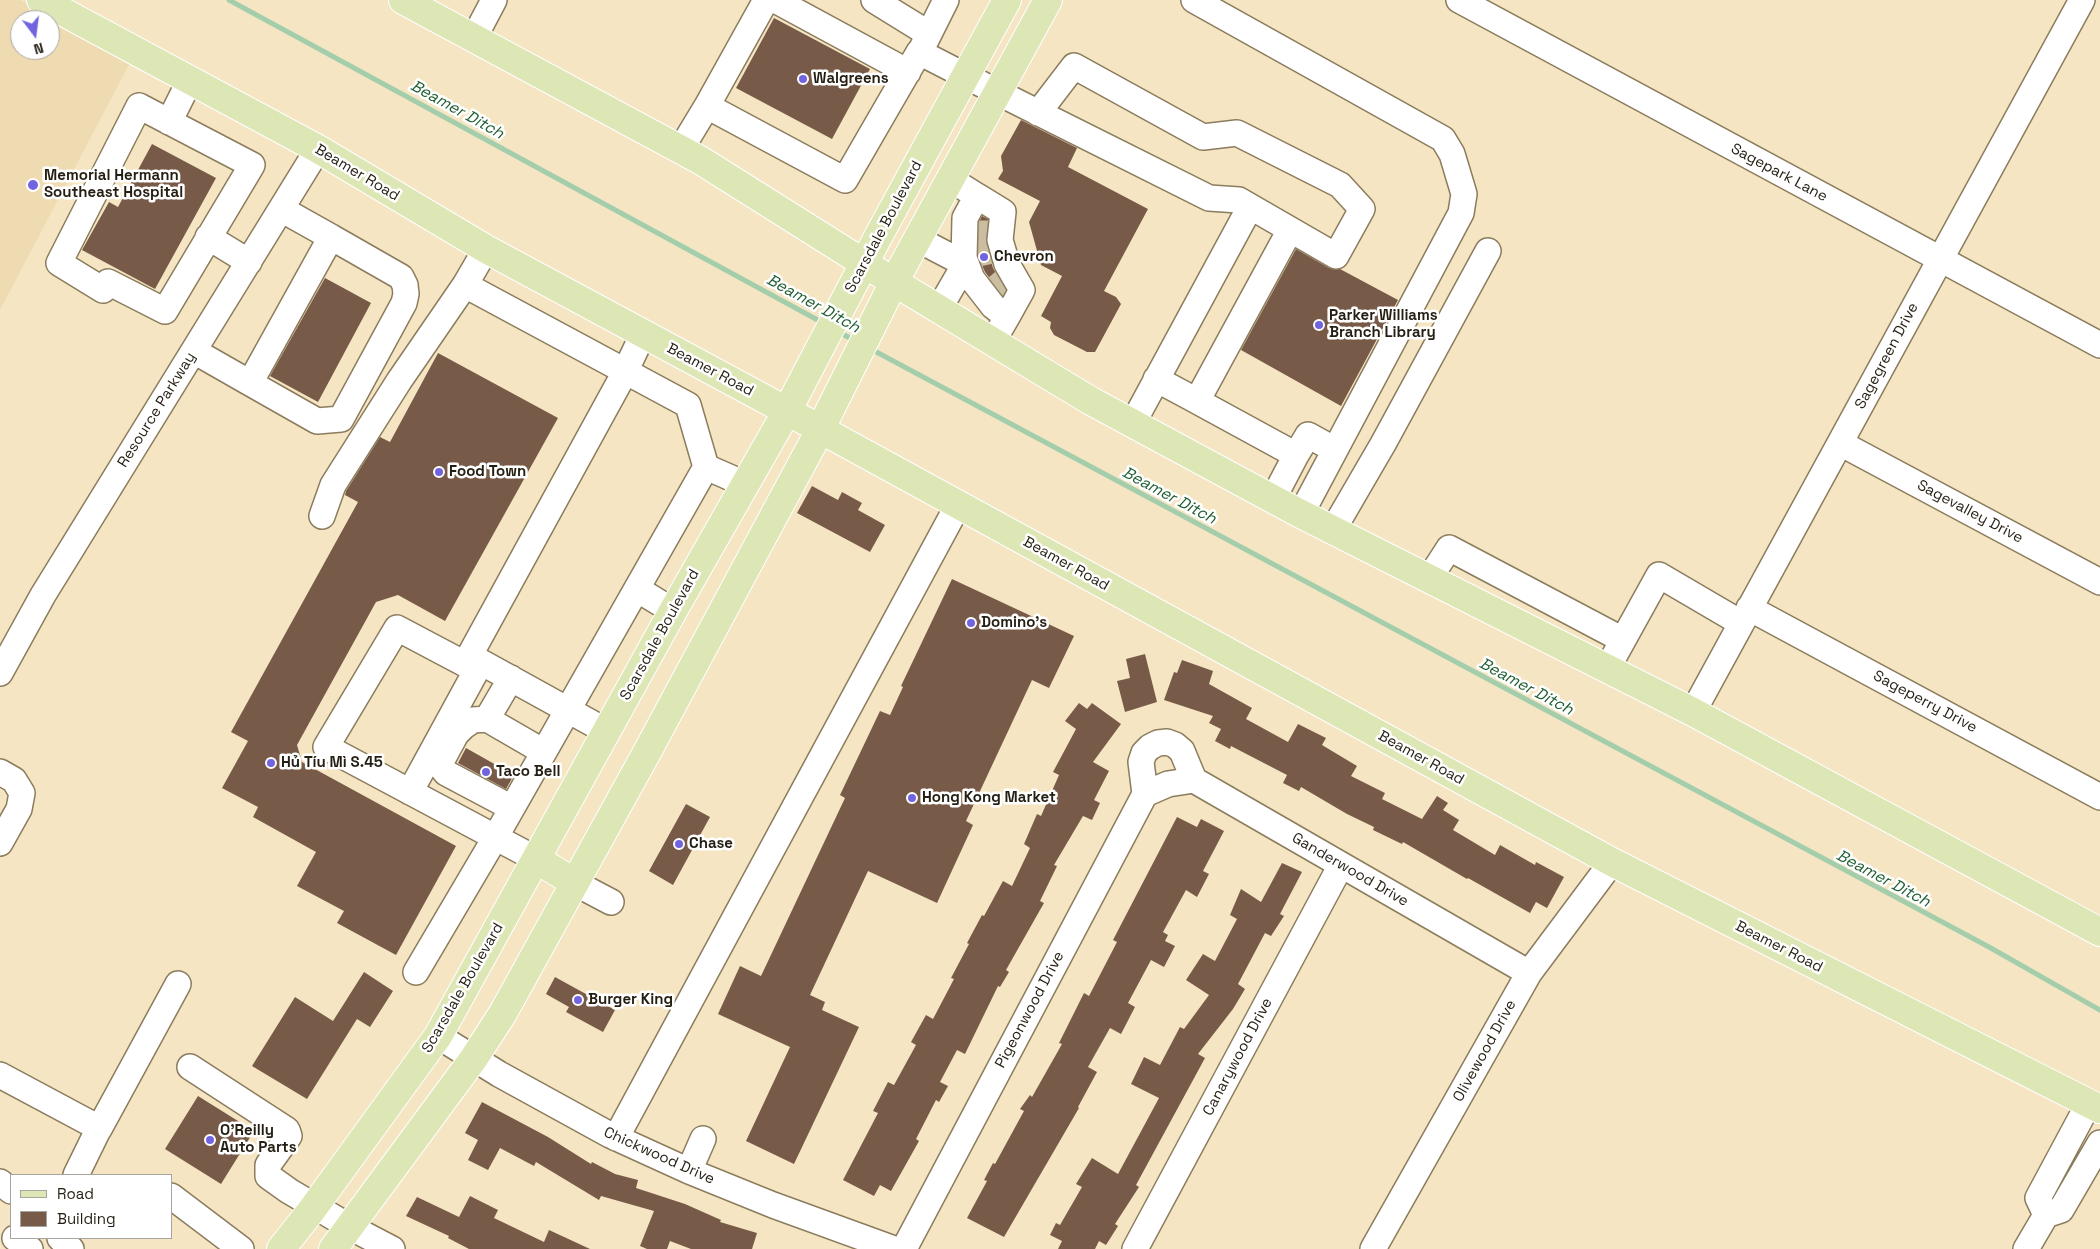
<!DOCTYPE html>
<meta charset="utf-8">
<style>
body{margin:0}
#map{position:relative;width:2100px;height:1249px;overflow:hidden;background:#f5e5c3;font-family:"Space Grotesk",sans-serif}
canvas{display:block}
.legend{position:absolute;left:10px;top:1174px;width:162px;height:65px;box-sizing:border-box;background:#fff;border:1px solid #a8a5a1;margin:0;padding:6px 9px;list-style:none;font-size:15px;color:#251f13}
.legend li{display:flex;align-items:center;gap:10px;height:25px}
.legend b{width:25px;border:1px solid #a8a5a1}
.north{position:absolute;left:10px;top:10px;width:50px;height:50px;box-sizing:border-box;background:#fff;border:1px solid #a8a5a1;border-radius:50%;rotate:165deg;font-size:14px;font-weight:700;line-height:20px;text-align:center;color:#251f13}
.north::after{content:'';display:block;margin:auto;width:18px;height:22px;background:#7264de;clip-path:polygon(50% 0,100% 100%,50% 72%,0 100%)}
</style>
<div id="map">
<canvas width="2100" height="1249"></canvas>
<ul class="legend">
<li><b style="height:6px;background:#dde6b5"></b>Road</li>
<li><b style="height:14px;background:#785a48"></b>Building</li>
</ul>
<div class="north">N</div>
</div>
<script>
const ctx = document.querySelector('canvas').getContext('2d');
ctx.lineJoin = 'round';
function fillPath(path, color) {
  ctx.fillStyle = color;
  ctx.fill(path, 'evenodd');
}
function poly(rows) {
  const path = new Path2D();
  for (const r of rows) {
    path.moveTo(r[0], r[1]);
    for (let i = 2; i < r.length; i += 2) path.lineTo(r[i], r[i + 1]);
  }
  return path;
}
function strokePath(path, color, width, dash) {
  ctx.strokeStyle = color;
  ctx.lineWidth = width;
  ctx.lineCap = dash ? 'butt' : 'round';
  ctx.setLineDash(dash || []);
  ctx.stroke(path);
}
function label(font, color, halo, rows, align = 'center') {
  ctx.font = font + ' "Space Grotesk",sans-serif';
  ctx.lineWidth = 5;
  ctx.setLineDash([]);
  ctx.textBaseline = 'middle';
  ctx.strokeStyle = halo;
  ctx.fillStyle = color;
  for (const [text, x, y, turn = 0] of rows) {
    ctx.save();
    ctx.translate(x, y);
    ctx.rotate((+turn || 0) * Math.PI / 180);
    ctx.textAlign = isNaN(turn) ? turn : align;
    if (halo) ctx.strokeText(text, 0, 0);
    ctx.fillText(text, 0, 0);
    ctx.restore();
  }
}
fillPath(poly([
 [0,0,20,0,132,59,0,310],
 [20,20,50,20,50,50,20,50]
]), '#efdbb2');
strokePath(poly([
 [229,0,825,324],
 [839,332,855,341],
 [869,348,1989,947,2100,1010]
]), '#a4ceab', 5);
fillPath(poly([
 [774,18,870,69,832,139,736,88],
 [1021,120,1077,148,1068,167,1148,209,1104,291,1116,297,1121,304,1095,352,1087,352,1054,335,1050,328,1051,322,1041,316,1062,276,1041,265,1029,222,1040,201,998,179,1003,171,1001,156],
 [152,144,216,178,155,289,82,250,109,202,118,207],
 [982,216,988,219,986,244,993,268,1005,290,1003,295,985,272,978,256,979,222],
 [1296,249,1329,268,1340,269,1398,300,1341,406,1241,350],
 [325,278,371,303,318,402,270,376],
 [438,353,558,418,445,621,398,595,376,602,297,745,302,762,456,846,396,955,337,923,344,911,297,886,316,852,253,817,258,807,222,788,248,741,231,732,358,502,345,495,346,491,380,437,390,442],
 [812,486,838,500,842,492,862,503,858,510,885,525,870,552,797,513],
 [952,579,1074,636,1049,688,1032,680,966,821,973,825,937,903,868,871,810,995,825,1002,822,1010,859,1027,794,1164,746,1141,790,1047,718,1014,740,966,761,976,845,798,840,795,880,711,890,715,903,687,901,686],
 [1145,654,1157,702,1125,712,1117,681,1130,678,1126,659],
 [1182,660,1213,671,1209,684,1252,708,1246,719,1288,742,1298,724,1326,738,1322,745,1357,766,1351,776,1385,793,1382,799,1422,819,1437,796,1448,803,1443,810,1459,820,1453,830,1495,855,1500,845,1535,865,1536,862,1564,877,1547,908,1536,902,1530,913,1468,878,1467,879,1403,842,1402,844,1373,830,1374,827,1347,814,1301,787,1299,791,1283,783,1287,775,1231,746,1230,749,1215,741,1221,729,1209,723,1213,716,1164,700,1174,672,1177,673],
 [1079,703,1087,709,1092,703,1121,724,1093,762,1109,771,1094,800,1100,803,1092,820,1083,816,1054,865,1057,866,1040,901,1044,903,1006,970,1009,972,1000,987,998,986,965,1054,957,1050,940,1082,948,1086,939,1102,936,1100,916,1139,919,1141,891,1191,880,1185,874,1196,843,1180,878,1113,873,1111,888,1082,894,1085,916,1045,911,1042,926,1015,933,1019,954,979,951,978,969,944,967,943,982,915,984,916,1003,881,1012,886,1030,848,1024,844,1037,814,1041,816,1059,775,1053,772,1076,729,1065,721],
 [466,748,514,775,506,789,458,763],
 [686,804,710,817,673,885,649,871],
 [1177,817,1197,827,1201,819,1224,831,1203,871,1209,874,1197,897,1186,890,1163,932,1168,935,1165,941,1175,946,1164,967,1151,960,1128,1003,1135,1007,1121,1034,1110,1028,1088,1067,1097,1072,1078,1107,1079,1108,1004,1237,967,1218,987,1181,984,1180,993,1163,995,1164,1024,1111,1020,1109,1030,1095,1032,1097,1062,1044,1059,1043,1084,993,1089,996,1117,942,1113,940],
 [1282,863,1302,872,1280,914,1284,916,1271,936,1265,933,1238,984,1245,989,1233,1009,1198,1054,1205,1058,1136,1185,1139,1187,1115,1224,1118,1226,1106,1245,1099,1241,1095,1249,1058,1249,1062,1241,1050,1235,1056,1223,1060,1225,1082,1187,1076,1184,1092,1158,1118,1174,1159,1098,1131,1084,1144,1057,1160,1065,1180,1027,1184,1029,1209,995,1186,980,1203,954,1215,961,1237,919,1230,915,1241,889,1261,902],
 [364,972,393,991,370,1027,357,1019,307,1099,252,1066,295,997,333,1021],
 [555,977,615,1010,603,1032,566,1012,569,1007,546,994],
 [198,1096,254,1131,221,1184,165,1149],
 [482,1102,548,1137,591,1164,592,1162,615,1174,638,1180,636,1188,685,1204,721,1220,720,1222,757,1233,752,1249,691,1249,670,1241,667,1249,647,1249,640,1246,654,1211,601,1196,599,1200,536,1162,534,1166,500,1148,488,1170,468,1160,478,1140,465,1133],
 [470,1196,498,1210,494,1218,544,1242,549,1230,590,1249,469,1249,448,1238,449,1236,406,1216,417,1197,459,1217]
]), '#785a48');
strokePath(poly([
 [971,233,990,233],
 [974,255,992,251],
 [991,292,1005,280]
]), '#cbbda0', 25, [25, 12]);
const minor = poly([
 [775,0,908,72],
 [874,0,929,34],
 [1194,0,1443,139,1452,154,1464,194,1461,213,1301,514],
 [1459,0,2100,345],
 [474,38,494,0],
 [922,48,946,0],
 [139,106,252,165,165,311,108,282,103,290,59,263,139,106],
 [707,106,766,0],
 [169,122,190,80],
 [681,149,707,106,845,180,919,52,997,92,1209,198,1239,200,1336,256,1362,209,1340,185,1237,133,1203,137,1074,66,1038,113],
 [950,179,977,196,965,218,964,258,972,279,993,306,1007,317,993,341],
 [977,196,1003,212,1000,240,1007,264,1022,290,1007,317],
 [208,237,249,262],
 [917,239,965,264,939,309],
 [465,285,688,405,706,467],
 [194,351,250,383,331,237,281,209],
 [1156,379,1197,401],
 [250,383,317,421,341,419,404,303,406,294,405,285,401,277,331,237],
 [1133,423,1250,207],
 [1840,443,2100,582],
 [1296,455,1308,435,1335,450],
 [1273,499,1296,455,1197,401,1290,230],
 [322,516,333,485,399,381,465,285,486,249],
 [1333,530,1383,444,1488,251],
 [1429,579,1449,548,1623,640],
 [637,589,673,611],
 [1749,608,2100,797],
 [470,656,606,731],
 [1607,669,1659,575,1741,623],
 [0,673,43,595,318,149],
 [511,678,487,719,544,752],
 [1693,712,2082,0],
 [487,719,473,720,464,726,456,734,442,760,442,768,446,773,512,808],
 [0,772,14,780,22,793,19,809,0,843],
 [410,792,481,662],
 [1145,794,1141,762,1144,753,1150,747,1158,743,1167,742,1175,745,1182,751,1194,780],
 [536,859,326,747,397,628,465,664,625,372,643,334],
 [575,883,611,902],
 [416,972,495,838,706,467,745,484],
 [438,1036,499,1074,610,1135,689,1171,773,1205,894,1249],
 [190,1067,287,1130,289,1136,268,1165,268,1176,289,1191,350,1227,392,1249],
 [0,1075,99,1128,76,1175],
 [99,1129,178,984],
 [616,1138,958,505],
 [689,1171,703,1139],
 [0,1182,11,1191],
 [171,1196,241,1249],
 [2046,1215,2038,1198,2089,1103],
 [15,1238,30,1249],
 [60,1238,71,1249],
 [904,1249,1145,794,1168,784,1194,780,1529,973],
 [1135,1249,1341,865],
 [1373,1249,1529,973,1612,862],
 [2026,1249,2046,1215,2061,1210,2100,1143]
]);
const major = poly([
 [41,0,318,149,486,249,787,411,1612,862,2100,1109],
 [403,0,700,160,894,282,1091,401,1297,512,1693,712,2100,932],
 [536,859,575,883],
 [281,1249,311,1211,438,1036,673,611,787,411,879,235,1007,0],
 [333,1249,474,1058,503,1013,646,754,820,430,894,282,1048,0]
]);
strokePath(minor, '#8b7c5d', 28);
strokePath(major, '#fff', 30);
strokePath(minor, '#fff', 25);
strokePath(major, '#dde6b5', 28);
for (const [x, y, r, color] of [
 [803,79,5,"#7264de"],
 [33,185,6,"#7264de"],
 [984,257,5,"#7264de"],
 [1319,325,5,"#7264de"],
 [439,472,5,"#7264de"],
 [971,623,5,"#7264de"],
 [271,763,5,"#7264de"],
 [486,772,5,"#7264de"],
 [912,798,5,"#7264de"],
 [679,844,5,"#7264de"],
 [578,1000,5,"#7264de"],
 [210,1140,5,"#7264de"]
]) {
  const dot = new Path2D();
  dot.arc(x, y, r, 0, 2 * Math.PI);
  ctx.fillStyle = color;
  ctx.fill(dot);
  strokePath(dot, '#fff', 2);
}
label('bold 15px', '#251f13', '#fff', [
 ["Walgreens",813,79],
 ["Memorial Hermann",44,176],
 ["Southeast Hospital",44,193],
 ["Chevron",994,257],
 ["Parker Williams",1329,316],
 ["Branch Library",1329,333],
 ["Food Town",449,472],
 ["Domino's",981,623],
 ["Hủ Tíu Mì S.45",281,763],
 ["Taco Bell",496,772],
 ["Hong Kong Market",922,798],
 ["Chase",689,844],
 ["Burger King",588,1000],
 ["O'Reilly",220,1131],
 ["Auto Parts",220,1148]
], 'left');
label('15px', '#251f13', '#fff', [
 ["Beamer Road",357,173,31],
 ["Sagepark Lane",1779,173,28],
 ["Scarsdale Boulevard",884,227,-62],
 ["Sagegreen Drive",1887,356,-62],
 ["Beamer Road",710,370,28],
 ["Resource Parkway",157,410,-58],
 ["Sagevalley Drive",1970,512,28],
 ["Beamer Road",1066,564,29],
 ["Scarsdale Boulevard",660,635,-61],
 ["Sageperry Drive",1925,702,28],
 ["Beamer Road",1421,758,29],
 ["Ganderwood Drive",1350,870,30],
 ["Beamer Road",1779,947,27],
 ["Scarsdale Boulevard",463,988,-60],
 ["Pigeonwood Drive",1030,1010,-62],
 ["Olivewood Drive",1485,1051,-61],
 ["Canarywood Drive",1238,1057,-62],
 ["Chickwood Drive",659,1156,24]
]);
label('italic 16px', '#1f5e31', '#fff', [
 ["Beamer Ditch",457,110,29],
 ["Beamer Ditch",813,304,29],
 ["Beamer Ditch",1169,496,28],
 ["Beamer Ditch",1526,687,28],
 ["Beamer Ditch",1883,879,28]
]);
</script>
